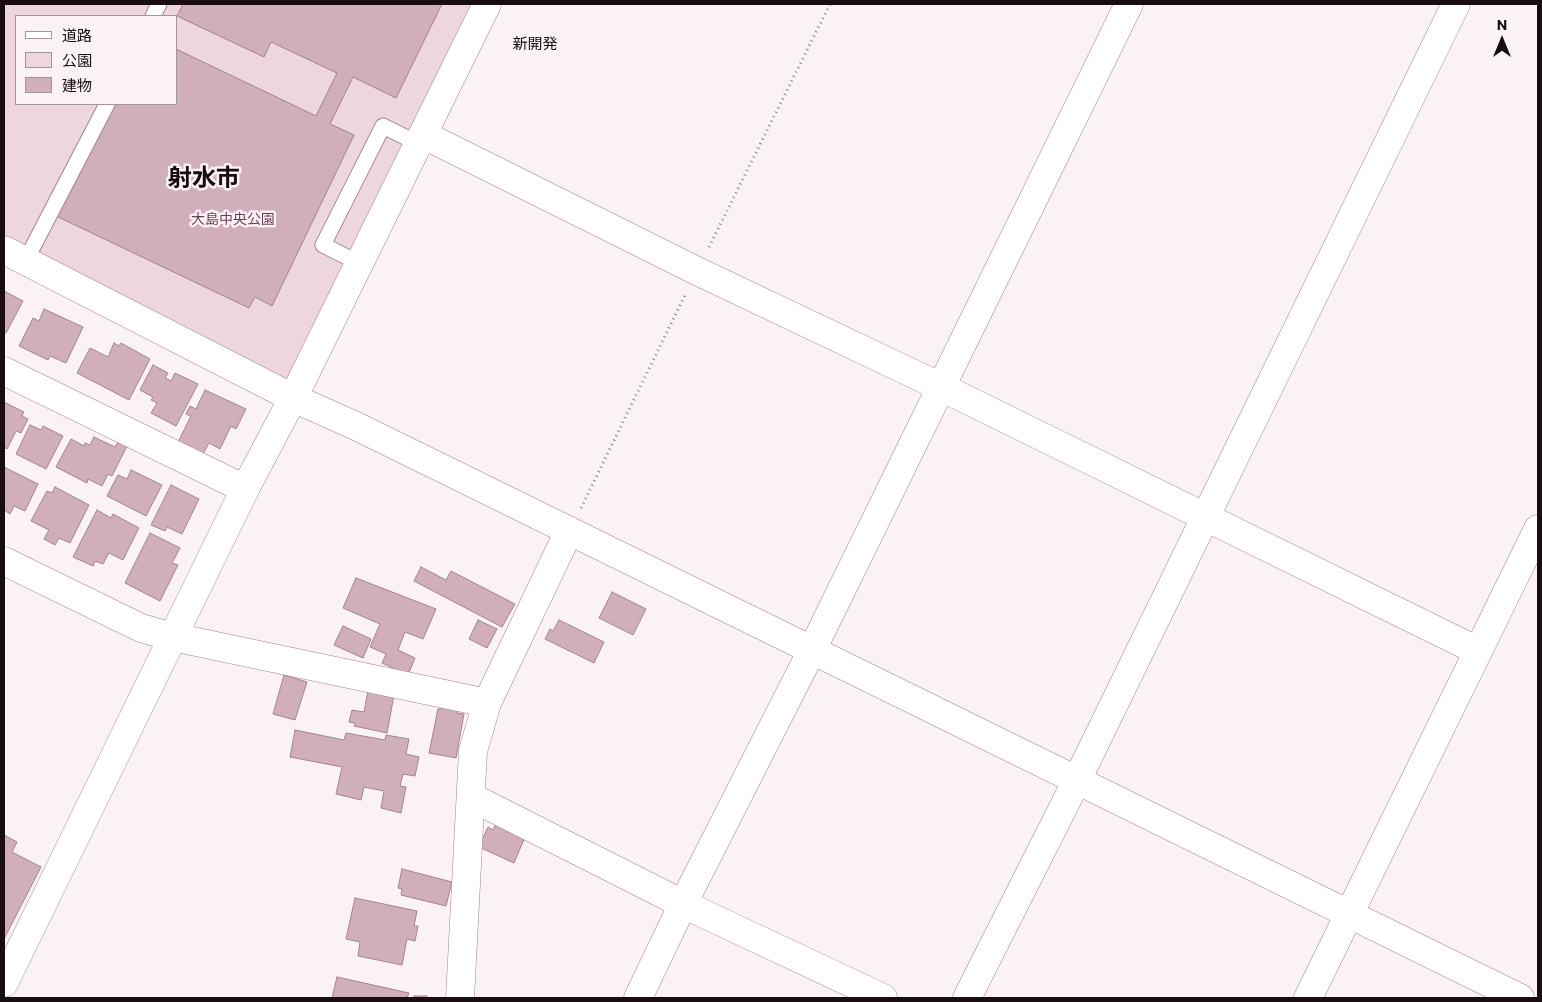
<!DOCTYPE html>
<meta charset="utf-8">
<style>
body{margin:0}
#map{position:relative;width:1542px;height:1002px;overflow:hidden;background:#faf2f5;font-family:Commissioner,"Noto Sans JP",sans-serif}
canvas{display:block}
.frame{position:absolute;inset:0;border:5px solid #190d12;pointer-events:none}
.legend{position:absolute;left:15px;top:15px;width:162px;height:90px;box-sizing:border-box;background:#faf2f5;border:1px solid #a0969a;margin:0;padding:6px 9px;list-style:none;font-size:15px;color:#190d12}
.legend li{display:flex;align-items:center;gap:10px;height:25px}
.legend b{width:25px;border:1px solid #a0969a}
.north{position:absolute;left:1477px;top:15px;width:50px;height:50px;-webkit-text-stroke:4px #faf2f5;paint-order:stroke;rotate:0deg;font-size:14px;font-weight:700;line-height:20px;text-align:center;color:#190d12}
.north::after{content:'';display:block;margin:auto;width:18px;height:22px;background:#190d12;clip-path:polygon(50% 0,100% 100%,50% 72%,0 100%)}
</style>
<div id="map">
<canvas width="1542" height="1002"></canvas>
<div class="frame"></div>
<ul class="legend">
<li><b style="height:6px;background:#fff"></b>道路</li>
<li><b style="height:14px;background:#edd6de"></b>公園</li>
<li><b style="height:14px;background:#d1aebb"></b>建物</li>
</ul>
<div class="north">N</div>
</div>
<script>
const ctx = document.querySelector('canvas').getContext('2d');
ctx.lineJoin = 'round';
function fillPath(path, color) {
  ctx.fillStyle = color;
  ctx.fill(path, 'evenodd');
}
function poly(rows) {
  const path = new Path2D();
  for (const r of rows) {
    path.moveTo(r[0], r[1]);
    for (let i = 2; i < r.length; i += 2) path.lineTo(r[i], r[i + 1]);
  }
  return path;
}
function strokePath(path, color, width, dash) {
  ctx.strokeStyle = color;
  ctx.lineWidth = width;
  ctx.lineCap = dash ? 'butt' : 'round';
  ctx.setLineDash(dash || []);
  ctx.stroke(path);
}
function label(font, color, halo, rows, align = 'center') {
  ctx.font = font + ' Commissioner,"Noto Sans JP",sans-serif';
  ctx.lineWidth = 5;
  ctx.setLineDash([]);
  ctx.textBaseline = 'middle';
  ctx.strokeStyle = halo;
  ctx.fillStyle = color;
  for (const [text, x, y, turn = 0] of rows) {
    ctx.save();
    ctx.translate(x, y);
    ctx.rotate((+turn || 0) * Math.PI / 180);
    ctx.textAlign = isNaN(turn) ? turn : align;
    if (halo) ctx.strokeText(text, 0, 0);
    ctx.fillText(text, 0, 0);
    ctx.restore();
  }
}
fillPath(poly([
 [4,4,483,4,292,392,4,250],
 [16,16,176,16,176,104,16,104]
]), '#edd6de');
const building = poly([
 [183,4,442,4,396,98,353,77,330,124,354,135,272,306,255,297,249,308,54,215,108,104,176,104,176,49,316,116,337,73,271,42,264,57,177,16,183,4],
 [4,291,23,301,6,333,4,332,4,291],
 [44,309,83,327,66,363,50,356,48,360,19,346,33,318,39,321,44,309],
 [114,343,119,346,121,343,150,359,129,400,77,373,90,348,108,357,114,343],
 [153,365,168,373,165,378,171,381,175,373,198,384,176,426,151,413,157,403,151,400,153,397,140,390,153,365],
 [205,390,246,409,236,429,231,426,220,449,209,443,203,454,178,442,191,416,186,414,190,406,196,409,205,390],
 [4,402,24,412,22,416,28,419,21,433,16,431,7,449,4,447,4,402],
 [30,425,41,430,43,426,63,436,46,469,16,454,30,425],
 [94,437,115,447,118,442,127,446,112,476,108,474,102,486,88,479,87,483,56,467,71,439,84,446,85,443,90,445,94,437],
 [4,467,38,484,25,511,14,506,10,514,4,510,4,467],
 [131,470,162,485,146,516,107,496,118,475,127,479,131,470],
 [171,485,199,499,182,534,167,527,165,531,151,525,171,485],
 [55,487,89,505,70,543,59,538,55,545,44,539,49,530,31,521,47,491,52,493,55,487],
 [97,510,111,518,113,514,139,528,123,560,109,553,103,564,95,561,93,566,73,557,97,510],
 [150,533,180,548,172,563,178,565,160,601,125,583,150,533],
 [421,567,446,580,451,571,515,604,502,627,414,581,421,567],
 [356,578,436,609,423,639,405,632,398,650,415,658,408,675,382,663,386,654,370,647,380,624,343,608,356,578],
 [612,592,646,609,633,635,599,618,612,592],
 [478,620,497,629,487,648,469,639,478,620],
 [559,620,604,642,594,663,545,639,550,629,553,631,559,620],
 [343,626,371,639,363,658,334,645,343,626],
 [284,675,307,682,295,720,273,714,284,675],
 [368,691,394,695,387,733,354,726,355,723,349,722,352,710,364,712,368,691],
 [443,703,458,706,457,713,464,714,456,758,429,753,438,709,442,709,443,703],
 [295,730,344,740,346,733,385,740,386,735,409,739,406,754,419,757,415,776,403,774,400,786,406,787,401,813,381,808,384,791,364,787,361,800,336,794,342,767,290,757,295,730],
 [496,824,525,837,514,863,479,847,488,827,493,830,496,824],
 [4,835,17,842,12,852,41,867,4,939,4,835],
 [402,869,452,882,446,906,401,895,402,889,398,888,402,869],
 [355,898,417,911,414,926,418,926,415,941,407,939,402,965,358,956,360,942,346,939,355,898],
 [337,977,409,993,407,998,332,998,337,977],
 [414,996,427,996,427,998,414,998,414,996]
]);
fillPath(building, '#d1aebb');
strokePath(building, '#a4828f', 1);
const service = poly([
 [153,16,159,4],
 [26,260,107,104],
 [359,263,323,245,383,126,419,144]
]);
const minor = poly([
 [424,135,697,271,941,387,1478,651],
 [4,371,245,489],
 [4,561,141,628,173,637,487,703],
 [471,797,683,904,883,998],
 [460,998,473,751,487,703,569,531],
 [638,998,683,904,812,650,1129,4],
 [967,998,1077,780,1456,4],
 [1308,998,1538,529]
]);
const tertiary = poly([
 [4,250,293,398,356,426,1520,998],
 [4,983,245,489,293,398,487,4]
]);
strokePath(service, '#a4828e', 17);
strokePath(minor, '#a4828e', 29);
strokePath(tertiary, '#a4828e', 29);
strokePath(poly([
 [709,247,830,4],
 [581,508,686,293]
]), '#8f8589', 3, [1, 4]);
strokePath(service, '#fff', 15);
strokePath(minor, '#fff', 28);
strokePath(tertiary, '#fff', 28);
label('14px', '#6f3e52', '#faf2f5', [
 ["大島中央公園",233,219]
]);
label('15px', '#190d12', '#faf2f5', [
 ["新開発",535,44]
]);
label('bold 24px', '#190d12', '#faf2f5', [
 ["射水市",204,178]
]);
</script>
